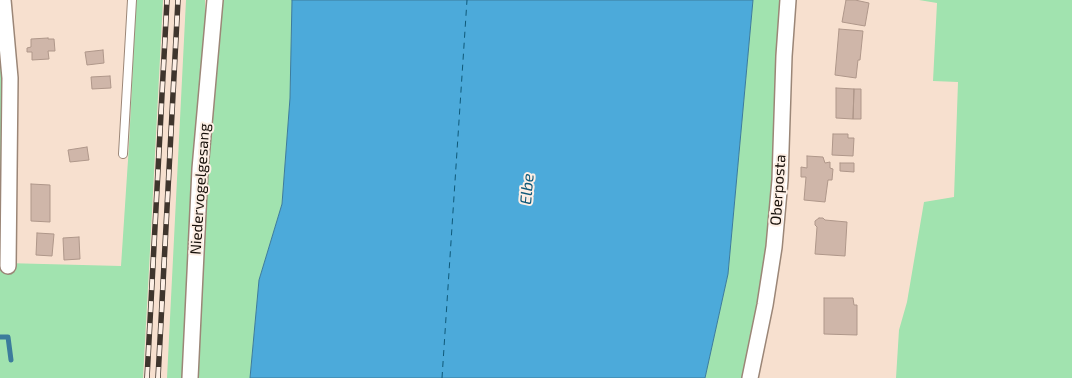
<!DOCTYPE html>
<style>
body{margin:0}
canvas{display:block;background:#f7e0cf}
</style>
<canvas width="1072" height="378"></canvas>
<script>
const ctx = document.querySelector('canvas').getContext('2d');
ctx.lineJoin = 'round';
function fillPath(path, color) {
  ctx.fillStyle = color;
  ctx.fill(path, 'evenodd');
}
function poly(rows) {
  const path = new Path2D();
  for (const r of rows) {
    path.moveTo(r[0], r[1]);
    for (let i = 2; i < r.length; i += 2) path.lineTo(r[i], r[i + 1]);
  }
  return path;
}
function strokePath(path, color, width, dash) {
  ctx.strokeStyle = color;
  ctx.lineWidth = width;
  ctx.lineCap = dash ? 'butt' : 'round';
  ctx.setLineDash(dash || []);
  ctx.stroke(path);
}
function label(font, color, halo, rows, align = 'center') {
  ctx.font = font + ' "Exo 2",sans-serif';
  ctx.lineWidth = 4;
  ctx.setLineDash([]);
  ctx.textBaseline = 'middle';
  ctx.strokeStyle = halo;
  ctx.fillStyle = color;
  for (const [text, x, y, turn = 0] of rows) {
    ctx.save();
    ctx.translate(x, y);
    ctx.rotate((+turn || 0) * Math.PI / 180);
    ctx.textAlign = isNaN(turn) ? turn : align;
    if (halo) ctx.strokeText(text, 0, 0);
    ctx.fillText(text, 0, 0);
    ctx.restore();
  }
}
fillPath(poly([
 [136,0,163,0,149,269,143,378,0,378,0,21,5,77,5,263,121,266,129,145],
 [186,0,205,0,205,11,207,23,184,378,167,378],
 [223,0,292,0,290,98,282,204,259,280,250,378,196,378,207,168,217,49],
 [753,0,782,0,775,180,768,241,758,304,743,378,705,378,728,274],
 [919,0,1072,0,1072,378,896,378,899,330,907,302,924,202,954,197,958,82,933,81,937,3]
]), '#a1e3af');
const water = poly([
 [292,0,753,0,728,274,705,378,250,378,259,280,282,204,290,98,292,0]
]);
fillPath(water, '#4caada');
strokePath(water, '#3c7c9c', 1);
strokePath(poly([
 [0,337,8,337,11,360]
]), '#3c7c9c', 5);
strokePath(poly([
 [442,378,467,0]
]), '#0f5979', 1, [6, 5]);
const building = poly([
 [846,0,855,0,869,3,865,26,842,22,846,0],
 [839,29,863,31,860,60,858,60,856,78,835,75,839,29],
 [48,38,48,39,54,39,55,51,48,51,49,59,32,60,32,52,27,52,27,48,31,47,31,39,48,38],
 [103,50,104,63,87,65,85,52,103,50],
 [110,76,111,88,92,89,91,77,110,76],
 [836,88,854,89,853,119,836,118,836,88],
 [854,89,861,89,861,119,853,119,854,89],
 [833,134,848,134,848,138,854,138,853,156,832,155,833,134],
 [87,147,89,160,70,162,68,150,87,147],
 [807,156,823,157,825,163,830,162,830,168,833,169,832,180,828,180,825,202,804,200,806,177,801,177,801,167,807,168,807,156],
 [840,163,854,163,854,172,840,171,840,163],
 [31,184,50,185,50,222,31,221,31,184],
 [819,218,823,218,825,220,847,222,845,256,815,254,817,227,815,225,815,221,819,218],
 [37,233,54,234,52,256,36,255,37,233],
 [79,237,80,259,64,260,63,238,79,237],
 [824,298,853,298,854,305,857,305,857,335,824,334,824,298]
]);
fillPath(building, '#cfb6a9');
strokePath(building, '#af978a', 1);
const lane = poly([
 [123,154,132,0]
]);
const street = poly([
 [3,0,10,78,8,266],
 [190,378,200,169,215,0],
 [750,378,765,305,774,247,780,180,784,56,788,0]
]);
strokePath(lane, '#9b8677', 10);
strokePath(street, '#9b8677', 18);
strokePath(lane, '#fff', 8);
strokePath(street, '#fff', 15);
const rail = poly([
 [147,378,167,0],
 [158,378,178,0]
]);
strokePath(rail, '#3f352d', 5.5);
strokePath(rail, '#fdefe5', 4, [11]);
label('15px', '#18110b', '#fdefe5', [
 ["Niedervogelgesang",200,189,-86],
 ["Oberposta",778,190,-86]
]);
label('italic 16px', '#0f5979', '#fdefe5', [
 ["Elbe",527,189,-85]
]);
</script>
